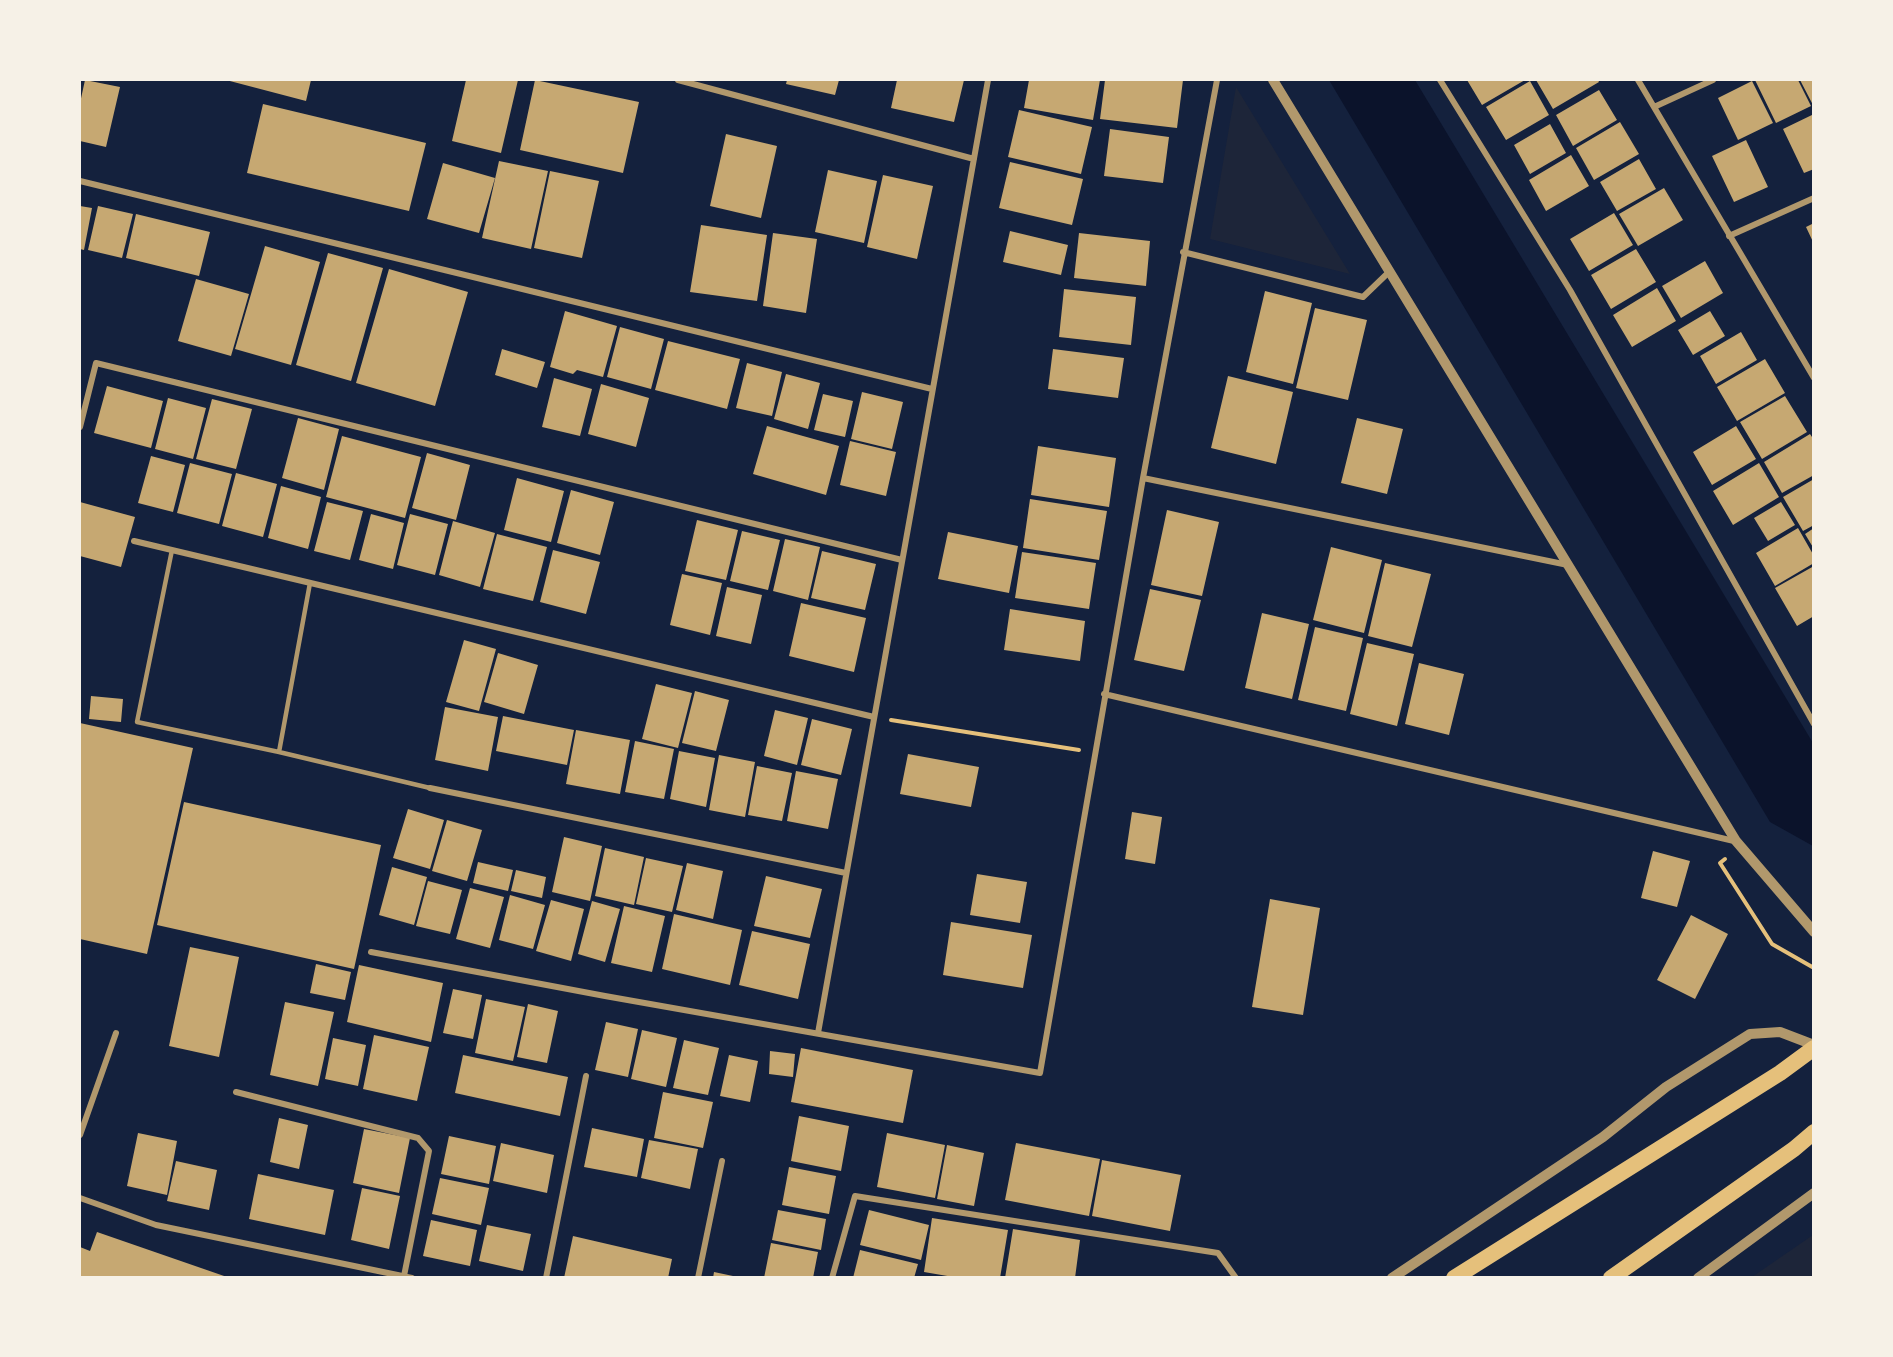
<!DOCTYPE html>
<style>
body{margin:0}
#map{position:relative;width:1893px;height:1357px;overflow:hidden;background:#14213d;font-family:"Public Sans",sans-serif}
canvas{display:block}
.frame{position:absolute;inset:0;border:81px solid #f6f1e7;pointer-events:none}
</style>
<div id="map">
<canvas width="1893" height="1357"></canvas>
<div class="frame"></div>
</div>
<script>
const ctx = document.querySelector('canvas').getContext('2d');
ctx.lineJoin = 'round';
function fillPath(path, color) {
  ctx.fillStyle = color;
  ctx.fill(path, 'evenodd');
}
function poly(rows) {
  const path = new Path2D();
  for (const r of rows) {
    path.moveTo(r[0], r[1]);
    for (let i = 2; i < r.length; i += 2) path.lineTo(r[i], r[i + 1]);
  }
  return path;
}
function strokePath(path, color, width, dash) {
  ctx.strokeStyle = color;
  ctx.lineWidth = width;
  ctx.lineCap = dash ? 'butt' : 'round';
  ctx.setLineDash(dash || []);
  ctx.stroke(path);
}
fillPath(poly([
 [1236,87,1350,274,1210,239],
 [1813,1235,1813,1277,1752,1277]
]), '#1d2539');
fillPath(poly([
 [1329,80,1415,80,1813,743,1813,846,1770,822]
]), '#0b132b');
fillPath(poly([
 [85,80,120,87,106,147,80,141,80,103],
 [226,80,311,80,306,101],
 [466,80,518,80,501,153,452,141],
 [535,80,639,102,623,173,520,150],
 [787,80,839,80,835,95,786,84],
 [897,80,964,80,954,122,891,108],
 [1029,80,1100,80,1093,120,1024,108],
 [1105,80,1183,80,1177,128,1100,119],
 [1467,80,1525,80,1482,105],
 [1536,80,1598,80,1599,82,1553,109],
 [1755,80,1798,80,1811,106,1776,123],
 [1800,80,1814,80,1814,107],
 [1530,81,1549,115,1506,140,1486,107],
 [1752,81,1773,123,1738,140,1718,98],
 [1599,90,1617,120,1573,146,1556,115],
 [263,104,426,143,409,211,247,173],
 [1019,110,1092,127,1081,174,1008,157],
 [1814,114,1814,169,1804,173,1783,129],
 [1620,122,1639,154,1594,180,1576,148],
 [1550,124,1566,153,1530,174,1514,145],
 [1110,129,1169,137,1163,183,1104,176],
 [726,134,777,146,761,218,710,206],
 [1746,140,1768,187,1734,202,1712,156],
 [1571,155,1589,186,1546,211,1529,180],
 [1639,159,1656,189,1617,211,1600,182],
 [499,161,548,171,531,249,482,238],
 [1010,162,1083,179,1072,225,999,208],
 [443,163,495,178,479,233,427,219],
 [828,170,877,181,864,243,815,232],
 [550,171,599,181,582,258,534,248],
 [883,175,933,186,917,259,867,247],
 [1664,188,1683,220,1638,246,1619,214],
 [80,206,92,208,84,250,80,249],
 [98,206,133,214,122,258,88,250],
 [1614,213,1633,245,1589,271,1570,239],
 [136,214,210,232,199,276,126,258],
 [1814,223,1814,244,1806,227],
 [701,225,767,235,757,301,690,292],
 [1010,231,1068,245,1061,275,1003,262],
 [773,233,817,239,806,313,763,306],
 [1079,233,1150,241,1146,286,1074,278],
 [265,246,320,262,291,365,235,349],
 [1636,249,1656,282,1611,309,1591,275],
 [328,253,383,268,351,381,296,365],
 [1705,261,1723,293,1681,318,1662,286],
 [389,269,468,292,435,406,356,383],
 [196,279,249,294,231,356,178,341],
 [1657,288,1676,321,1632,347,1613,315],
 [1064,289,1136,297,1131,345,1059,337],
 [1265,291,1312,303,1293,384,1246,372],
 [1315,308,1367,320,1348,400,1296,388],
 [565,311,617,326,603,377,577,370,573,374,550,367],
 [1710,311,1725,336,1693,355,1678,330],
 [620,327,664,339,651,389,607,377],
 [1741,332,1757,360,1716,384,1700,356],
 [668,341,740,359,727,409,655,390],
 [502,349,545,362,537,388,495,375],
 [1053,349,1124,358,1118,398,1048,389],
 [1765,359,1785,393,1737,421,1717,387],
 [747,363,782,372,772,416,736,408],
 [786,374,820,383,808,429,774,419],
 [1228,376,1293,392,1276,464,1211,448],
 [554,378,592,389,580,436,542,427],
 [601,384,649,398,636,447,588,434],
 [107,386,163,401,151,448,94,433],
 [862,392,903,402,892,449,851,439],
 [823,394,853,401,845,437,814,430],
 [1785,396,1807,432,1762,459,1740,422],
 [168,398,206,408,193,459,155,449],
 [212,399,252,409,236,469,196,459],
 [298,418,339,429,324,490,282,478],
 [1357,418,1403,429,1387,494,1341,483],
 [767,426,839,446,826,495,753,474],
 [1736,426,1756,459,1712,485,1693,452],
 [1810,434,1814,440,1814,475,1782,493,1764,462],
 [342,436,421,457,405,518,326,497],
 [850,441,896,452,886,496,840,485],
 [1038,446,1116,458,1109,507,1031,495],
 [427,453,470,465,456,520,412,508],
 [151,456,185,465,173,512,138,503],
 [190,463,232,474,219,524,177,513],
 [1759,463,1779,497,1733,525,1713,491],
 [236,473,277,484,263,537,222,526],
 [517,478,564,491,551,542,504,530],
 [1814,479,1814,525,1803,531,1783,497],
 [281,486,321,497,308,549,268,538],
 [571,490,614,502,600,555,557,543],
 [1030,499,1107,511,1099,560,1023,548],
 [80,502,135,517,121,567,80,556],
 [327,502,363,511,350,560,314,551],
 [1781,502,1795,525,1768,541,1754,518],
 [1167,510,1219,522,1202,596,1151,585],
 [371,514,404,523,393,569,359,560],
 [410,514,448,524,435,575,397,565],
 [697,520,738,530,726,580,685,571],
 [453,521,495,533,480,587,439,575],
 [1798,528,1814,556,1814,563,1775,586,1756,553],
 [1814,528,1814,549,1805,534],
 [742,531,780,540,768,590,730,581],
 [948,532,1018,546,1009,593,938,579],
 [497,534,547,547,533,601,483,589],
 [785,539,820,547,808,600,773,591],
 [1331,547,1382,560,1364,633,1313,620],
 [553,550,600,562,586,614,540,602],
 [822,551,876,564,865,610,811,598],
 [1022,552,1096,563,1089,609,1015,598],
 [1385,563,1431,574,1412,647,1368,636],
 [1814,566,1814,616,1797,626,1775,588],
 [682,574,722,583,710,635,670,625],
 [727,587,762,595,751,644,716,636],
 [1150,589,1201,600,1184,671,1134,660],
 [801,603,866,618,854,672,789,656],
 [1010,609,1085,621,1080,661,1004,650],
 [1262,613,1309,624,1292,699,1245,688],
 [1315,627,1363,638,1346,711,1298,700],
 [464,640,496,649,479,711,446,702],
 [1367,643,1414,654,1397,726,1350,714],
 [498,653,538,665,524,714,484,702],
 [1419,663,1464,674,1449,735,1405,724],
 [656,684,692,693,678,748,642,739],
 [695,691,729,700,716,751,682,743],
 [91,696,123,699,121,722,89,719],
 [445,707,498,717,488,771,435,760],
 [775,710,808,718,797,765,764,756],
 [503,716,574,730,567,765,496,751],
 [812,719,852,729,841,775,801,765],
 [80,723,193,748,147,954,80,939],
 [576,730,630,740,620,794,566,784],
 [635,741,674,749,664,799,625,792],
 [679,751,715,758,706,807,670,799],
 [908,754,979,767,971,807,900,794],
 [719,755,755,762,745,817,709,810],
 [757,766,792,773,782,821,748,815],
 [796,771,838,779,828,829,787,821],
 [184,802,381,845,354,969,157,925],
 [408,809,444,820,430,869,393,858],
 [1132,812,1162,817,1155,864,1125,859],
 [447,820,482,830,467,881,432,871],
 [564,837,602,846,590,901,552,892],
 [605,848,644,857,634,905,595,896],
 [1653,851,1690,861,1677,907,1641,898],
 [646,858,683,866,672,912,636,904],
 [478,862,513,870,508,891,473,883],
 [687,863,723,871,713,919,676,910],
 [392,867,427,877,414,925,379,915],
 [516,870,546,877,542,898,511,891],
 [977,874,1027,882,1020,923,970,915],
 [766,876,822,889,810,938,754,926],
 [428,881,462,890,450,934,416,926],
 [470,888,504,897,490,948,456,939],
 [510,895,545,905,533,949,499,940],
 [1270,899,1320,908,1303,1015,1252,1007],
 [551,900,584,909,571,961,536,951],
 [592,901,620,909,605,962,578,954],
 [624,906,665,916,652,972,611,963],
 [674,914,742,930,730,985,662,969],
 [1691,915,1728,934,1695,999,1657,980],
 [951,922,1032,935,1023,988,943,975],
 [752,931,810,944,798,999,739,985],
 [190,947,239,957,219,1057,169,1046],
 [316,964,351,972,345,1000,310,993],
 [359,965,443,983,431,1042,347,1022],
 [453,989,482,995,473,1039,443,1033],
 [486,999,525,1007,513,1061,475,1053],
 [285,1002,334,1012,318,1086,270,1075],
 [528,1004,558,1011,547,1063,517,1057],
 [606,1022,638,1029,628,1077,595,1070],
 [642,1030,677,1038,666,1087,631,1079],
 [374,1035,429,1047,417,1101,363,1089],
 [333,1038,366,1045,358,1086,325,1079],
 [684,1040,719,1048,708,1095,673,1088],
 [801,1048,913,1070,903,1123,791,1102],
 [770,1051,795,1054,793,1077,769,1074],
 [463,1055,568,1077,560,1116,455,1093],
 [729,1055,758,1061,750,1102,720,1096],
 [663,1092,713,1102,703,1148,654,1138],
 [799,1116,849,1126,841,1171,791,1161],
 [279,1118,308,1125,299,1169,270,1162],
 [592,1128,644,1139,637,1177,584,1167],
 [364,1129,410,1138,399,1193,353,1183],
 [138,1133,177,1141,167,1195,127,1186],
 [887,1133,945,1145,935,1198,877,1187],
 [449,1136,496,1146,489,1184,441,1174],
 [649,1140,698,1149,690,1189,641,1178],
 [501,1143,554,1155,547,1193,493,1181],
 [1016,1143,1100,1159,1089,1216,1005,1200],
 [947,1145,984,1153,974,1206,937,1199],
 [1102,1160,1181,1175,1170,1231,1092,1216],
 [176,1161,217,1170,209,1210,167,1201],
 [789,1167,836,1176,829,1214,782,1205],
 [258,1174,334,1190,325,1235,249,1219],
 [440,1178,489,1188,481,1225,432,1214],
 [362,1188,400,1196,389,1249,351,1240],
 [778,1210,826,1219,821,1250,772,1240],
 [869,1210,929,1225,921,1260,860,1245],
 [932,1218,1008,1230,1000,1278,959,1278,924,1272],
 [431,1220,477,1230,470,1266,423,1256],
 [487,1225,531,1234,523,1271,479,1261],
 [1013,1229,1080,1240,1075,1278,1005,1278],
 [97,1232,227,1277,227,1278,80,1278,80,1247,90,1251],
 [573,1236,672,1259,668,1278,564,1278],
 [771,1243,818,1252,813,1278,764,1278],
 [860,1250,918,1264,914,1278,853,1278],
 [714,1272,733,1276,733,1278,713,1278]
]), '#c6a872');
strokePath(poly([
 [891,720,1079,750],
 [1725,859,1720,863,1772,944,1814,968]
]), '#e5c07b', 4);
strokePath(poly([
 [172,550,137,722,279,752,430,788],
 [279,752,310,583]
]), '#b1986c', 4.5);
strokePath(poly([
 [678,80,974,159],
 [1440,80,1570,290,1814,724],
 [1638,80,1814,378],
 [1654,107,1713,80],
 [80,181,932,389],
 [1729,236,1814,198],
 [1183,252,1363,297,1390,271],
 [80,427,96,363,902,560],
 [1143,478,1568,565],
 [134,541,874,717],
 [1104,694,1734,841],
 [430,788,846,873],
 [371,952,605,996,1040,1073,1143,478,1217,80],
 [818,1033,988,80],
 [236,1092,418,1138,429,1151,404,1276],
 [80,1135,116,1033],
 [80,1198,156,1225,412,1278],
 [546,1278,586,1076],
 [698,1278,722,1161],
 [832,1278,855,1196,1218,1253,1236,1278]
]), '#b1986c', 6);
strokePath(poly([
 [1273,80,1736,841,1814,932],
 [1392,1278,1603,1137,1666,1087,1750,1034,1780,1032,1814,1045],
 [1698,1278,1814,1193]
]), '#b1986c', 10);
strokePath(poly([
 [1454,1278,1780,1073,1814,1048],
 [1611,1278,1794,1149,1814,1132]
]), '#e5c07b', 16);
</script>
